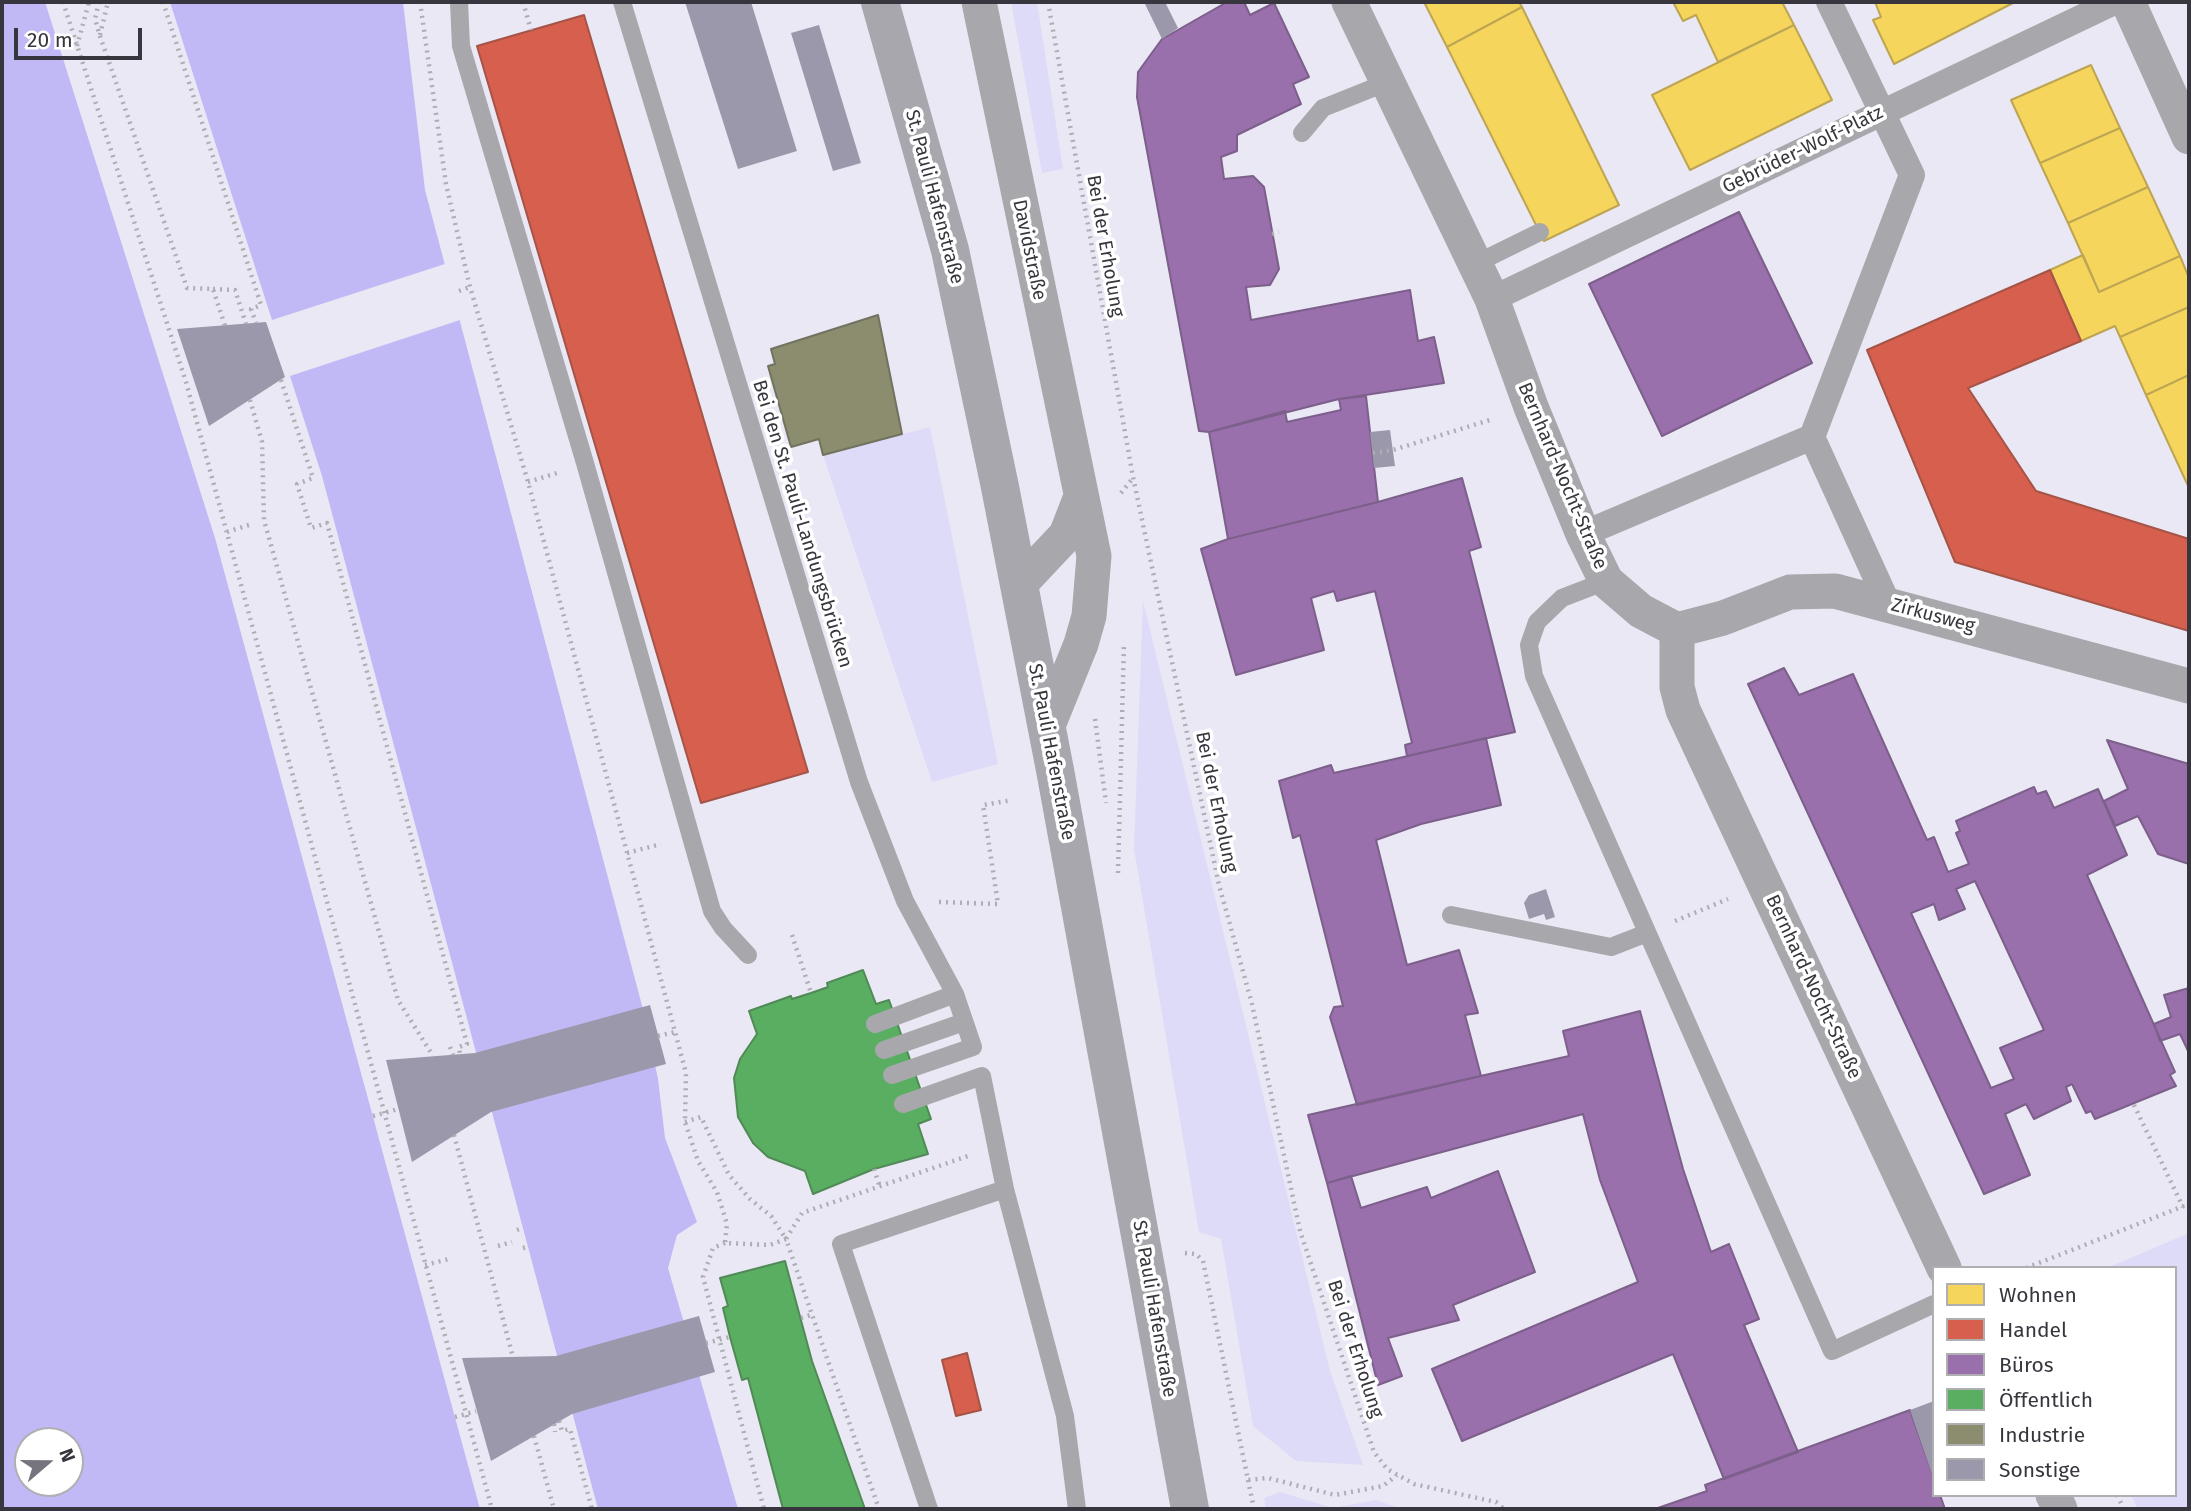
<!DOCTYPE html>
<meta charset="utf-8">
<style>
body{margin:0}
#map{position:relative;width:2191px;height:1511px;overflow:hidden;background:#eae8f4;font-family:"Fira Sans",sans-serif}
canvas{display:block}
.frame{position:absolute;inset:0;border:4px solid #37363e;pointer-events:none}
.legend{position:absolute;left:1932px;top:1266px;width:245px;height:231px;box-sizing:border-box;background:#fff;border:2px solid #afafb2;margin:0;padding:9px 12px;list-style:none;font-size:21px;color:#37363e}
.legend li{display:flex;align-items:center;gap:14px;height:35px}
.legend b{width:35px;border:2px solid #afafb2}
.north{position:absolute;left:14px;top:1427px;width:70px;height:70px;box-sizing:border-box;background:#fff;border:2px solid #afafb2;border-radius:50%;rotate:70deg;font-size:19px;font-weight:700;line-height:28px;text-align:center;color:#37363e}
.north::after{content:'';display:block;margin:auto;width:24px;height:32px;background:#76747e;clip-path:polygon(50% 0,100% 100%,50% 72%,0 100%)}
.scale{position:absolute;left:14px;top:28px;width:128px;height:32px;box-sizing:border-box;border:4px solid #37363e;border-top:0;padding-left:9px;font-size:21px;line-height:24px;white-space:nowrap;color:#37363e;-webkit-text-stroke:5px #fff;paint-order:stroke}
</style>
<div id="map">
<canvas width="2191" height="1511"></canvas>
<div class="frame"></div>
<ul class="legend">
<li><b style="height:19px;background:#f6d55c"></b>Wohnen</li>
<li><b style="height:19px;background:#d6604d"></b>Handel</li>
<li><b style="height:19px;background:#9970ab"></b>Büros</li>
<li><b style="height:19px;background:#5aae61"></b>Öffentlich</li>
<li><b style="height:19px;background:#8c8c6e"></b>Industrie</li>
<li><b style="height:19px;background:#9b98ab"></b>Sonstige</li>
</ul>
<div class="north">N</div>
<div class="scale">20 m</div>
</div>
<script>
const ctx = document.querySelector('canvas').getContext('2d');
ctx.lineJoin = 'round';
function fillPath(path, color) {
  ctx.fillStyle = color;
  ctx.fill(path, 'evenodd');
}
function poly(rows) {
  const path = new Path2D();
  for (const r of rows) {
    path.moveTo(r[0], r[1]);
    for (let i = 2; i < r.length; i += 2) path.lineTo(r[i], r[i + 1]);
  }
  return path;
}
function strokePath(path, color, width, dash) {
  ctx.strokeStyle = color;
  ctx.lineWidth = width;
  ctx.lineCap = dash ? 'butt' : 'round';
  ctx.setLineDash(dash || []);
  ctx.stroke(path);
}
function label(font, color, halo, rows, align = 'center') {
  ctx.font = font + ' "Fira Sans",sans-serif';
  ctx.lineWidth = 7;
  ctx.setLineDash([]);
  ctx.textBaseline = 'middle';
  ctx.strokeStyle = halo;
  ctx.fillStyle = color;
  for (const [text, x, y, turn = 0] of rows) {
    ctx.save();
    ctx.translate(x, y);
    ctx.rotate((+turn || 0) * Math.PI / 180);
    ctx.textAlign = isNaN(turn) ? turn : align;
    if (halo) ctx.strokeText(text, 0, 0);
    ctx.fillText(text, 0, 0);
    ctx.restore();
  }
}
fillPath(poly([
 [1011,2,1037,2,1063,169,1042,173],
 [930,427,998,764,932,782,823,455],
 [1143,601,1330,1371,1363,1465,1296,1461,1253,1426,1221,1239,1199,1232,1134,849],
 [2189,1233,2189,1509,2138,1509,2131,1495,2175,1495,2175,1268,2107,1268],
 [1280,1492,1333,1508,1376,1500,1402,1509,1266,1509,1264,1498]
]), '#dedbf8');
fillPath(poly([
 [2,2,403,2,425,190,644,1013,658,1079,665,1138,697,1222,677,1235,668,1268,738,1509,2,1509],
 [28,1441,70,1441,70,1483,28,1483]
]), '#c1b9f5');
fillPath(poly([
 [45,2,170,2,272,320,448,263,463,319,290,376,322,476,598,1509,480,1509,215,538]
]), '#eae8f4');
const homes = poly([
 [1424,2,1519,2,1522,7,1447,47,1424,2],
 [1673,2,1782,2,1794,25,1718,62,1696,15,1683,21,1673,2],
 [1875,2,2015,2,1894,64,1873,20,1881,17,1875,2],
 [1522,7,1619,205,1544,241,1447,47,1522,7],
 [1794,25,1832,100,1690,170,1652,95,1794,25],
 [2091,65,2120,128,2040,163,2011,100,2091,65],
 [2120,128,2148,187,2068,223,2040,163,2120,128],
 [2148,187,2180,256,2099,292,2068,223,2148,187],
 [2083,255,2099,292,2180,256,2189,278,2189,307,2120,337,2115,326,2081,341,2050,270,2083,255],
 [2189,307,2189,375,2146,395,2120,337,2189,307],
 [2189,375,2189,488,2146,395,2189,375]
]);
fillPath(homes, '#f6d55c');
strokePath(homes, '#bda553', 2);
const shops = poly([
 [584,15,808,772,701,803,477,46,584,15],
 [2050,270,2081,341,1968,388,2036,491,2189,539,2189,631,1955,562,1867,350,2050,270],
 [967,1353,981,1410,956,1416,942,1360,967,1353]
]);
fillPath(shops, '#d6604d');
strokePath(shops, '#a65348', 2);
const offices = poly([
 [1227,2,1244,2,1250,15,1274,3,1309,77,1293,84,1301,104,1237,135,1237,151,1221,157,1224,179,1253,176,1264,187,1279,269,1270,285,1246,287,1251,320,1410,290,1418,341,1434,337,1444,383,1339,399,1209,432,1199,431,1137,97,1138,72,1162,39,1227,2],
 [1739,212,1812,363,1662,436,1589,284,1739,212],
 [1366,396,1378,502,1228,539,1209,432,1285,411,1287,422,1341,410,1339,399,1366,396],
 [1462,478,1481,547,1469,551,1515,732,1407,756,1405,745,1412,743,1375,591,1337,601,1334,591,1311,598,1324,650,1236,675,1201,549,1228,539,1378,502,1462,478],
 [1784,668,1799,695,1853,674,1927,840,1934,837,1948,872,1969,864,1956,833,1960,831,1956,821,2034,787,2037,794,2046,791,2054,808,2098,789,2127,855,2087,875,2175,1072,2170,1075,2176,1086,2095,1119,2091,1111,2086,1113,2072,1084,2066,1087,2071,1101,2034,1119,2026,1104,2005,1114,2030,1175,1984,1194,1748,684,1784,668],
 [1975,881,2044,1030,2000,1048,2014,1079,1991,1088,1911,913,1934,904,1939,920,1965,909,1956,889,1975,881],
 [1486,738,1501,805,1421,824,1376,840,1407,965,1459,950,1478,1013,1465,1015,1481,1076,1357,1105,1330,1017,1334,1007,1343,1006,1300,835,1293,838,1279,781,1331,765,1334,773,1486,738],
 [2107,740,2189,764,2189,864,2158,854,2138,816,2115,826,2104,801,2128,789,2107,740],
 [2189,988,2189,1053,2180,1034,2160,1041,2154,1024,2171,1017,2164,995,2189,988],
 [1640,1011,1683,1169,1711,1252,1729,1244,1759,1319,1744,1325,1798,1452,1724,1479,1673,1354,1462,1441,1432,1369,1638,1282,1600,1180,1583,1114,1327,1183,1308,1115,1569,1056,1563,1031,1640,1011],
 [1498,1171,1535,1272,1453,1305,1459,1320,1388,1338,1402,1376,1378,1385,1327,1183,1351,1176,1361,1208,1427,1187,1431,1198,1498,1171],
 [1910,1410,1934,1478,1934,1495,1940,1495,1945,1509,1655,1509,1707,1491,1705,1485,1910,1410]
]);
fillPath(offices, '#9970ab');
strokePath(offices, '#7c5f8a', 2);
const public = poly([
 [863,970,876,1004,889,1000,931,1119,918,1124,928,1154,874,1169,813,1194,805,1171,768,1157,753,1143,738,1117,734,1078,740,1059,757,1034,749,1011,791,996,792,999,811,993,828,987,827,983,863,970],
 [785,1261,812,1361,865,1509,783,1509,748,1378,742,1380,730,1337,723,1308,728,1306,720,1278,785,1261]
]);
fillPath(public, '#5aae61');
strokePath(public, '#508a56', 2);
const industry = poly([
 [878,315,902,434,823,455,819,439,791,447,768,366,775,364,771,349,878,315]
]);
fillPath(industry, '#8c8c6e');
strokePath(industry, '#727260', 2);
fillPath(poly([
 [685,2,751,2,797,151,738,169],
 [1144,2,1165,2,1178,28,1162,39],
 [819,25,861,163,833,171,791,33],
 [266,322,285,377,209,426,177,329],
 [1390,430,1395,466,1374,468,1370,432],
 [1546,889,1555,917,1546,920,1544,914,1529,919,1524,903,1529,895],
 [650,1005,666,1064,491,1112,412,1162,386,1060,475,1053],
 [699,1316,715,1372,572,1414,491,1461,462,1358,556,1356],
 [1934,1401,1934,1477,1933,1477,1910,1410]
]), '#9b98ab');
strokePath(poly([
 [63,2,186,382,492,1509],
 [99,2,95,19,100,36,187,288,213,289,225,326],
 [163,2,261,305,251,309,256,323],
 [420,2,446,184,470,287,528,482,675,1032,686,1073,685,1122,698,1161,717,1192,727,1224,725,1243,770,1245,786,1239,879,1509],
 [523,2,531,30],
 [1048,2,1133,477,1219,885,1252,1004,1300,1231,1374,1452,1387,1469,1414,1484,1496,1502,1504,1509],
 [100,35,108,2],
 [77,46,89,2],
 [1272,234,1279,232],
 [213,289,235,290,246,324],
 [459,291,470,287],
 [281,380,313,478,297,484,311,528,327,523,467,1044,459,1047,460,1055],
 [250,400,262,442,264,520,398,1000,433,1056],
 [1373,453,1393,450,1493,419],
 [528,482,557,473],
 [1121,493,1133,478],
 [227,532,252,524],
 [1095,719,1106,803],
 [627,853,661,844],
 [1118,873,1124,644],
 [939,902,998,904,983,805,1012,800],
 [1675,921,1728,899],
 [792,935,811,993],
 [658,1036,675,1032],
 [450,1047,453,1055],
 [2134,1105,2183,1207],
 [373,1116,398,1109],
 [685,1122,701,1117,729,1175,750,1199,771,1216,786,1239,802,1213,968,1156],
 [454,1135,513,1357],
 [874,1169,880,1187],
 [517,1230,522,1228],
 [725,1243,713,1248,703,1277,764,1509],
 [498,1246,512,1242],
 [523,1248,527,1247],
 [1185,1253,1196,1254,1203,1261,1248,1480,1268,1478,1335,1495,1383,1486,1397,1475],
 [425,1265,449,1259],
 [2026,1268,2189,1204],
 [801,1318,811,1315],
 [706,1343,730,1337],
 [455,1417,476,1411],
 [559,1421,562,1431,570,1429,592,1509],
 [554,1424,555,1432],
 [534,1436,554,1509],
 [1248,1480,1254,1509],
 [2117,1495,2124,1509]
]), '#aeadb3', 4.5, [2, 5]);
strokePath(poly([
 [459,2,461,46,585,463,712,911,723,928,748,955],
 [622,2,859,782,905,901,955,994,973,1047,892,1075],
 [1302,133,1323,108,1388,82],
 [1475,264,1540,232],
 [1606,581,1562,598,1537,622,1529,645,1534,676,1832,1351,1934,1304],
 [1451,915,1611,947,1647,933],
 [875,1024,955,994],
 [884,1050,964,1022],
 [903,1104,982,1076,1005,1189,1065,1416,1077,1509],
 [929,1509,841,1244,1005,1189]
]), '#a8a7ab', 18);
strokePath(poly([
 [1829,2,1912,175,1812,437,1888,604],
 [1492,299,2114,2],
 [1583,534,1812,437]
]), '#a8a7ab', 26);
strokePath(poly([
 [979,2,1094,556,1089,616,1081,644,1047,728],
 [1349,2,1492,299,1531,407,1583,534,1606,581,1641,611,1677,630],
 [2128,2,2189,137],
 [1019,585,1066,535,1080,499],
 [1677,630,1677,687,1683,710,1944,1268],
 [1677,630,1723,618,1790,592,1835,591,2189,686],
 [2053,1495,2060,1509]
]), '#a8a7ab', 35);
strokePath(poly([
 [880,2,950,250,1000,487,1055,770,1190,1509]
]), '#a8a7ad', 38);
label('19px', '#37363e', '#fff', [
 ["Gebrüder-Wolf-Platz",1803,150,-26],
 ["St. Pauli Hafenstraße",934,197,75],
 ["Bei der Erholung",1105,246,80],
 ["Davidstraße",1029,250,78],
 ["Bernhard-Nocht-Straße",1562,476,67],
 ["Bei den St. Pauli-Landungsbrücken",802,524,73],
 ["Zirkusweg",1933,616,15],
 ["St. Pauli Hafenstraße",1051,752,79],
 ["Bei der Erholung",1216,802,78],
 ["Bernhard-Nocht-Straße",1813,987,65],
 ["St. Pauli Hafenstraße",1154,1309,80],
 ["Bei der Erholung",1355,1349,72]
]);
</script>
